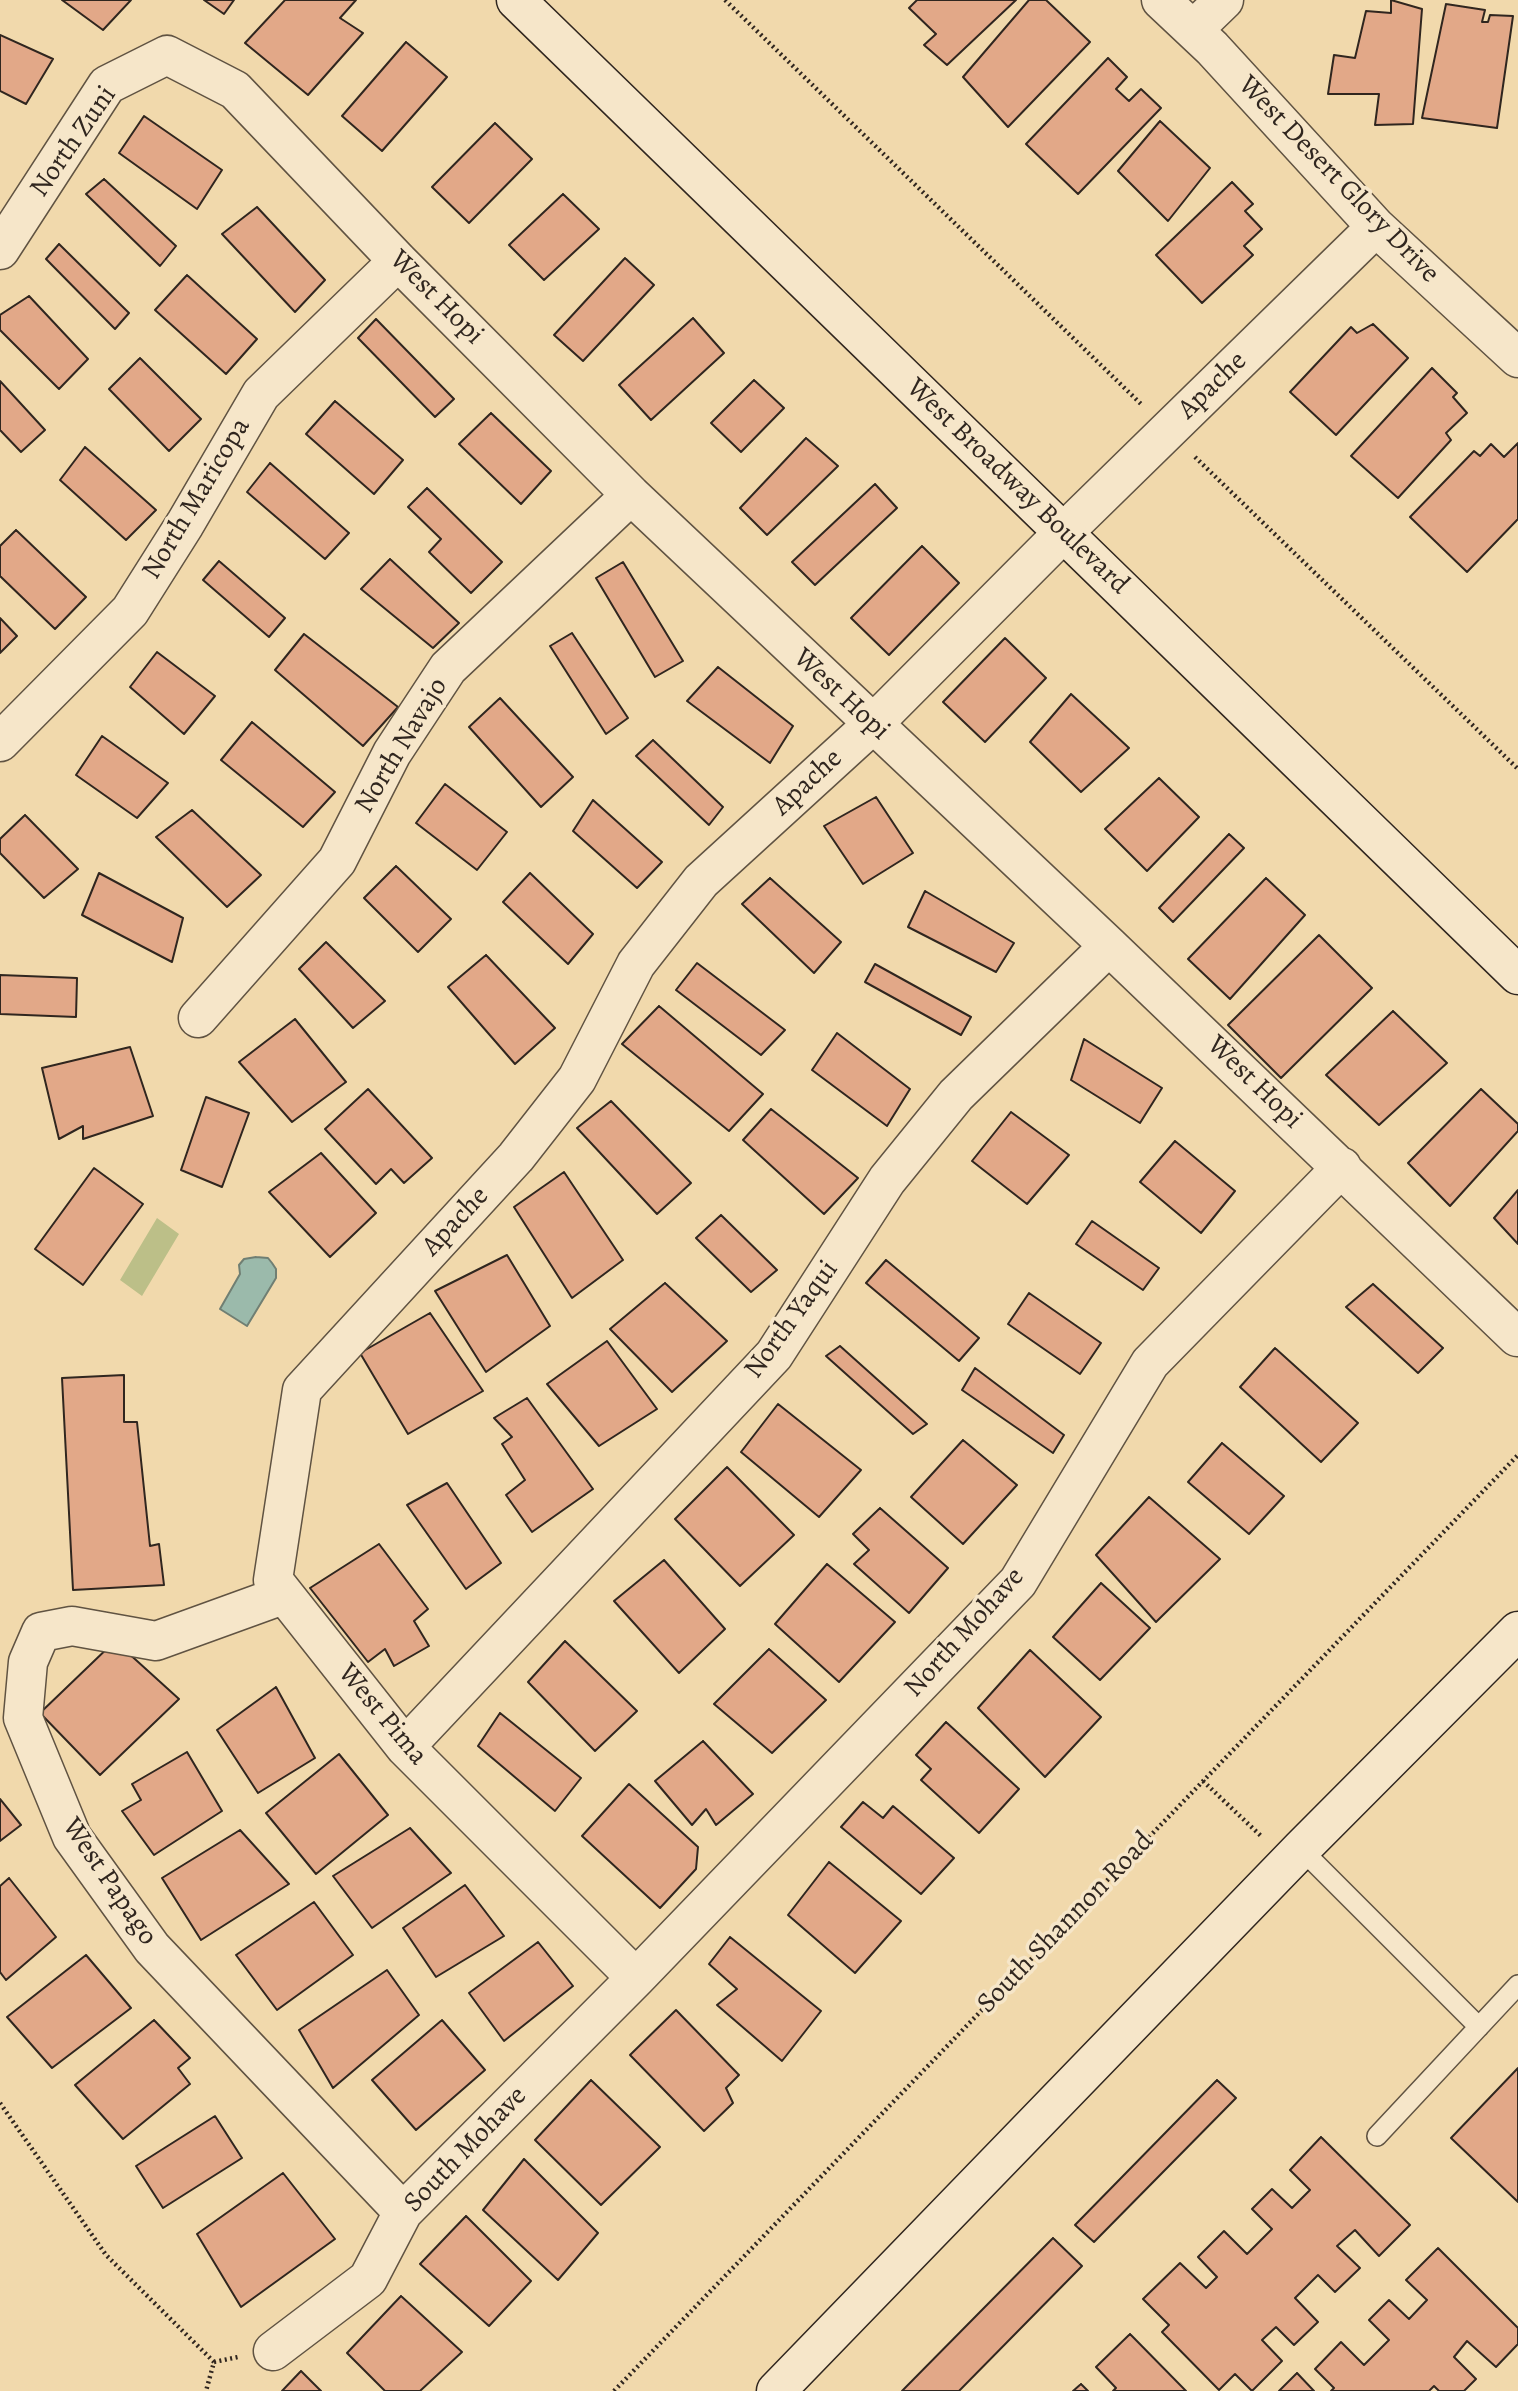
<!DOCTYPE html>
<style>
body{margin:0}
canvas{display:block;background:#f1d9ac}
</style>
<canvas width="1518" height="2391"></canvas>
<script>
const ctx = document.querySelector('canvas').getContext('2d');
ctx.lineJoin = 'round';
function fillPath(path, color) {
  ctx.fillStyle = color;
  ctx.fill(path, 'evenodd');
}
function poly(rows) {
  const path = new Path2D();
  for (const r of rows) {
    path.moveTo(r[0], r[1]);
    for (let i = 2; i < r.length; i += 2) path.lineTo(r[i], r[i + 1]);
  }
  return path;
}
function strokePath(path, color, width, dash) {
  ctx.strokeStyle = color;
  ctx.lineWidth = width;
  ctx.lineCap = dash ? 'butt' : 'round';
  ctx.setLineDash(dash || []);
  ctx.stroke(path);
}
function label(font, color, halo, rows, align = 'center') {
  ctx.font = font + ' Alegreya,serif';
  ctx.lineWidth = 7;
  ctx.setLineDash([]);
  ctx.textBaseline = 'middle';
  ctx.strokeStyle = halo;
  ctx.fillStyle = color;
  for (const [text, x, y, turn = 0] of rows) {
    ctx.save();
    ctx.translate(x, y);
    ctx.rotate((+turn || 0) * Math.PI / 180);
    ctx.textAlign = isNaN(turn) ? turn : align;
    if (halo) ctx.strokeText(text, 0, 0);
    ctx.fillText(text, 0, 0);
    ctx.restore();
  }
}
fillPath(poly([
 [157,1218,179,1234,142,1296,120,1280]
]), '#bcbf88');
const water = poly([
 [256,1257,268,1258,272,1263,276,1269,276,1278,247,1326,220,1309,240,1274,239,1265,244,1259,256,1257]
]);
fillPath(water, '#9bbaab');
strokePath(water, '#707f73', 2);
const building = poly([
 [62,0,131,0,103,30,62,0],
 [204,0,234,0,224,14,204,0],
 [285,0,356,0,340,18,363,33,308,95,245,43,285,0],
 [917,0,1016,0,947,65,924,45,936,34,909,8,917,0],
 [1029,0,1046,0,1090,42,1008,127,963,77,1029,0],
 [1391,0,1422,9,1413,124,1375,125,1379,94,1328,94,1334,55,1355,58,1366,11,1391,13,1391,0],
 [1446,4,1485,10,1482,22,1488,22,1490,15,1513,16,1497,128,1422,118,1446,4],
 [0,35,53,59,26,104,0,91,0,35],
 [406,42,447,77,382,151,342,116,406,42],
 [1108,58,1127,77,1116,89,1129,101,1141,89,1161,108,1078,194,1026,144,1108,58],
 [144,116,222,170,197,209,119,153,144,116],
 [1160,121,1210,168,1168,221,1118,171,1160,121],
 [495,123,532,159,469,223,432,187,495,123],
 [104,179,176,246,160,266,86,194,104,179],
 [1232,182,1253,204,1245,211,1262,229,1244,246,1253,255,1202,303,1156,255,1232,182],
 [563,194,599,229,544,280,509,245,563,194],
 [257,207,325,280,295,312,222,234,257,207],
 [59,244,129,313,115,329,46,259,59,244],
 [625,258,654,285,583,361,554,335,625,258],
 [187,275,257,339,226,374,155,310,187,275],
 [29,296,88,359,59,389,0,330,0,315,29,296],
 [693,318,724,353,651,420,619,385,693,318],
 [376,319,454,399,435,417,358,338,376,319],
 [1373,324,1408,358,1336,435,1290,392,1351,327,1357,333,1373,324],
 [140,358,201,419,169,451,109,389,140,358],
 [1432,368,1457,393,1453,397,1467,413,1446,433,1451,440,1398,498,1351,456,1432,368],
 [754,380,784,408,741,452,711,423,754,380],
 [0,381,45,430,21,452,0,430,0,381],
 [335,401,403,460,374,494,306,434,335,401],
 [491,413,551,471,521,504,459,444,491,413],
 [806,438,838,466,767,535,740,508,806,438],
 [1518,443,1518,519,1467,572,1410,517,1474,451,1480,456,1491,444,1504,457,1518,443],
 [85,447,156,510,126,540,60,480,85,447],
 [270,463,349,533,325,559,247,492,270,463],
 [875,484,897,508,815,585,792,562,875,484],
 [427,488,502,562,471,593,429,552,441,539,408,507,427,488],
 [16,530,86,597,55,629,0,576,0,546,16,530],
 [922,546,959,583,889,655,851,618,922,546],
 [390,559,459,623,433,648,361,589,390,559],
 [219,561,285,618,269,637,203,580,219,561],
 [623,562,683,661,655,677,596,578,623,562],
 [0,618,17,636,0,653,0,618],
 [572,633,628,718,606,734,550,646,572,633],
 [304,634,398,707,363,746,275,670,304,634],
 [1005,638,1046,678,985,742,943,702,1005,638],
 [157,652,215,696,184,734,130,687,157,652],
 [718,667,793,726,770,763,687,701,718,667],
 [1071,694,1129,748,1081,792,1030,742,1071,694],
 [500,698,573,777,541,807,469,727,500,698],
 [252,722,335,792,303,827,221,760,252,722],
 [102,736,168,783,137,818,76,775,102,736],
 [653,740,723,807,709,825,636,756,653,740],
 [1159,778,1199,817,1147,871,1105,829,1159,778],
 [445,784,507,832,477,870,416,823,445,784],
 [876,797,913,853,863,884,824,826,876,797],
 [593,800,662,862,637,888,573,831,593,800],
 [192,810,261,875,227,907,156,837,192,810],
 [25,815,78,869,44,898,0,853,0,839,25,815],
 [1229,834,1244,848,1173,922,1159,908,1229,834],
 [396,866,451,919,418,952,364,898,396,866],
 [99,873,183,918,172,962,82,915,99,873],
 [530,873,593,934,568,964,503,902,530,873],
 [770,878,841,942,814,973,742,904,770,878],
 [1266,878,1305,915,1230,999,1188,959,1266,878],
 [925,891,1014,943,996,972,908,927,925,891],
 [1319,935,1372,988,1281,1078,1228,1025,1319,935],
 [326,942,385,1001,353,1028,299,969,326,942],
 [486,955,555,1028,515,1064,448,987,486,955],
 [697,963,785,1030,761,1055,676,990,697,963],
 [875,964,971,1017,961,1035,865,982,875,964],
 [0,975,77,978,76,1017,0,1014,0,975],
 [659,1006,763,1094,729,1131,622,1044,659,1006],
 [1393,1011,1447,1063,1379,1125,1326,1075,1393,1011],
 [295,1019,346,1082,292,1122,239,1062,295,1019],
 [837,1033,910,1089,887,1126,812,1070,837,1033],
 [1084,1039,1162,1088,1140,1123,1071,1080,1084,1039],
 [130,1047,153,1116,83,1139,83,1126,59,1139,42,1068,130,1047],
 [368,1089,432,1158,404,1183,391,1169,376,1184,325,1129,368,1089],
 [1481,1089,1518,1124,1518,1131,1450,1206,1408,1163,1481,1089],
 [206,1097,249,1113,222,1187,181,1170,206,1097],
 [611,1101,691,1183,657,1214,577,1128,611,1101],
 [771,1109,858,1178,824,1214,743,1140,771,1109],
 [1011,1112,1069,1155,1027,1204,972,1161,1011,1112],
 [1175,1141,1235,1191,1201,1233,1140,1182,1175,1141],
 [321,1153,376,1213,330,1257,269,1192,321,1153],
 [94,1168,143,1204,83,1285,35,1249,94,1168],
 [564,1172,623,1260,572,1298,514,1207,564,1172],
 [1518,1190,1518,1244,1494,1218,1518,1190],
 [721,1215,777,1270,751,1292,696,1238,721,1215],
 [1092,1221,1159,1268,1143,1290,1076,1244,1092,1221],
 [507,1255,550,1326,486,1372,435,1291,507,1255],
 [886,1260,979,1338,959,1361,866,1283,886,1260],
 [665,1283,727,1341,672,1392,610,1329,665,1283],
 [1373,1284,1443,1348,1418,1373,1346,1307,1373,1284],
 [1029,1293,1101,1343,1080,1374,1008,1324,1029,1293],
 [430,1313,483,1391,408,1434,360,1353,430,1313],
 [607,1341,657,1409,599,1446,547,1384,607,1341],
 [840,1346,927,1424,913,1434,826,1356,840,1346],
 [1275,1348,1358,1423,1321,1462,1240,1387,1275,1348],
 [975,1368,1064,1435,1053,1453,962,1390,975,1368],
 [124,1375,124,1422,137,1422,150,1546,159,1544,164,1585,73,1590,62,1378,124,1375],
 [527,1398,593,1489,532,1532,506,1495,525,1480,502,1444,512,1437,494,1418,527,1398],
 [778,1404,861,1470,819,1517,741,1452,778,1404],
 [963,1440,1017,1485,963,1544,911,1497,963,1440],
 [1222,1443,1284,1496,1249,1534,1188,1482,1222,1443],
 [727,1467,794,1535,740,1586,675,1519,727,1467],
 [447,1483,501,1563,466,1589,407,1505,447,1483],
 [1149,1497,1220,1559,1156,1622,1096,1555,1149,1497],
 [880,1508,948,1568,909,1613,854,1564,869,1550,853,1534,880,1508],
 [379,1544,428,1609,414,1621,429,1646,394,1666,385,1649,368,1662,310,1588,379,1544],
 [664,1560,725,1629,679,1673,614,1601,664,1560],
 [827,1564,895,1622,839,1682,775,1624,827,1564],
 [1101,1583,1150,1628,1100,1680,1053,1637,1101,1583],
 [115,1641,179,1699,100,1775,40,1713,115,1641],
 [565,1641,637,1711,595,1751,528,1682,565,1641],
 [769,1649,826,1700,772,1753,714,1704,769,1649],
 [1030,1650,1101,1717,1045,1777,978,1708,1030,1650],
 [276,1687,315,1758,258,1793,217,1730,276,1687],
 [500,1713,581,1778,555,1811,478,1746,500,1713],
 [946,1722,1019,1789,979,1833,921,1780,931,1769,916,1755,946,1722],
 [703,1741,753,1794,716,1825,706,1809,692,1825,655,1781,703,1741],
 [187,1752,222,1811,154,1855,122,1811,141,1800,132,1784,187,1752],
 [339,1754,388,1815,316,1874,266,1813,339,1754],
 [629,1784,698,1847,696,1869,660,1908,582,1836,629,1784],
 [0,1799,21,1825,0,1841,0,1799],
 [863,1802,883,1818,893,1806,954,1858,921,1894,841,1827,863,1802],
 [410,1828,451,1873,372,1928,333,1876,410,1828],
 [240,1830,289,1884,201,1940,162,1878,240,1830],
 [829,1862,901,1921,855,1973,788,1915,829,1862],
 [9,1878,56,1937,6,1980,0,1972,0,1886,9,1878],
 [465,1885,504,1936,436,1977,403,1928,465,1885],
 [314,1902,353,1955,277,2010,236,1955,314,1902],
 [730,1937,821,2011,782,2061,717,2005,737,1989,709,1964,730,1937],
 [538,1942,573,1986,504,2041,469,1993,538,1942],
 [86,1955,131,2008,52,2068,7,2017,86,1955],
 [387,1970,419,2015,333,2088,299,2030,387,1970],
 [676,2010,739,2075,726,2088,733,2103,704,2131,630,2055,676,2010],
 [154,2020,190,2058,178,2068,190,2084,123,2139,75,2085,154,2020],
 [442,2020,485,2070,416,2130,372,2080,442,2020],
 [1518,2068,1518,2202,1451,2138,1518,2068],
 [591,2080,660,2147,601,2205,535,2140,591,2080],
 [1217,2080,1236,2098,1094,2242,1075,2225,1217,2080],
 [215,2116,242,2158,163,2208,136,2166,215,2116],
 [1321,2137,1410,2225,1379,2256,1355,2230,1337,2246,1360,2268,1335,2292,1318,2275,1295,2298,1318,2322,1294,2345,1276,2327,1262,2340,1282,2361,1252,2391,1235,2374,1219,2390,1162,2332,1169,2325,1143,2299,1180,2263,1206,2288,1217,2277,1198,2257,1224,2231,1247,2254,1272,2229,1252,2209,1272,2189,1292,2208,1310,2190,1290,2170,1321,2137],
 [524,2159,598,2233,558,2280,483,2210,524,2159],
 [283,2173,335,2239,241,2307,197,2234,283,2173],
 [466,2216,531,2281,489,2326,420,2264,466,2216],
 [1053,2238,1082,2266,959,2391,902,2391,1053,2238],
 [1438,2248,1518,2328,1518,2344,1496,2367,1467,2341,1454,2357,1476,2379,1464,2391,1439,2391,1434,2386,1429,2391,1331,2391,1334,2388,1315,2369,1341,2342,1364,2365,1389,2340,1369,2320,1389,2300,1409,2319,1427,2300,1406,2280,1438,2248],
 [401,2296,462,2352,420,2391,385,2391,347,2353,401,2296],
 [1130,2334,1186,2391,1113,2391,1116,2388,1096,2367,1130,2334],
 [301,2371,321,2391,282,2391,301,2371],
 [1297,2373,1314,2391,1279,2391,1297,2373],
 [1081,2384,1088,2391,1073,2391,1081,2384]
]);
fillPath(building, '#e2a888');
strokePath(building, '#30261f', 2);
const lane = poly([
 [1301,1849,1479,2027],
 [1377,2136,1518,1985]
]);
const street = poly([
 [1161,0,1212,48,1376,227,1518,358],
 [1193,30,1224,0],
 [0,250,107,85,167,55,235,90,398,261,631,495,1109,946,1517,1337],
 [0,742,130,611,185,524,261,394,398,261],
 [198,1018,337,861,392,753,448,668,631,495],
 [283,1595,156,1641,72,1626,41,1632,28,1662,23,1718,72,1837,152,1948,403,2212],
 [405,1747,774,1355,887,1180,956,1095,1109,946],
 [636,1978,405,1747,273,1580,302,1390,516,1157,577,1079,636,964,701,881,873,724,1064,532,1376,227],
 [273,2351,368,2279,403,2212,636,1978,1018,1582,1150,1363,1342,1167]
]);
const secondary = poly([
 [516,0,1518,975],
 [776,2391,1301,1849,1518,1631]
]);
strokePath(lane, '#605342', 22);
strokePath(street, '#605342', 41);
strokePath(secondary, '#30261f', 41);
strokePath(poly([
 [725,0,1141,404],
 [1195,457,1518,769],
 [1203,1781,1261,1836],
 [0,2103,106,2255,214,2362,206,2391],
 [214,2362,238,2357],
 [614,2391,1518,1455]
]), '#30261f', 4.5, [2, 3.5]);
strokePath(lane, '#f6e6c9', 19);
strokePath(street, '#f6e6c9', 38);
strokePath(secondary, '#f6e6c9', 38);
label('28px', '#30261f', '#f6e6c9', [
 ["North Zuni",74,142,-55],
 ["West Desert Glory Drive",1338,180,46],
 ["West Hopi",436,298,45],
 ["Apache",1213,386,-44],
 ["West Broadway Boulevard",1017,487,44],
 ["North Maricopa",197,499,-59],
 ["West Hopi",841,695,43],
 ["North Navajo",402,746,-59],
 ["Apache",808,783,-43],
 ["West Hopi",1254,1083,44],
 ["Apache",456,1222,-47],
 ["North Yaqui",792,1320,-54],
 ["North Mohave",965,1633,-48],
 ["West Pima",382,1715,50],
 ["West Papago",109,1882,56],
 ["South Shannon Road",1066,1923,-46],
 ["South Mohave",466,2150,-46]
]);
</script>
